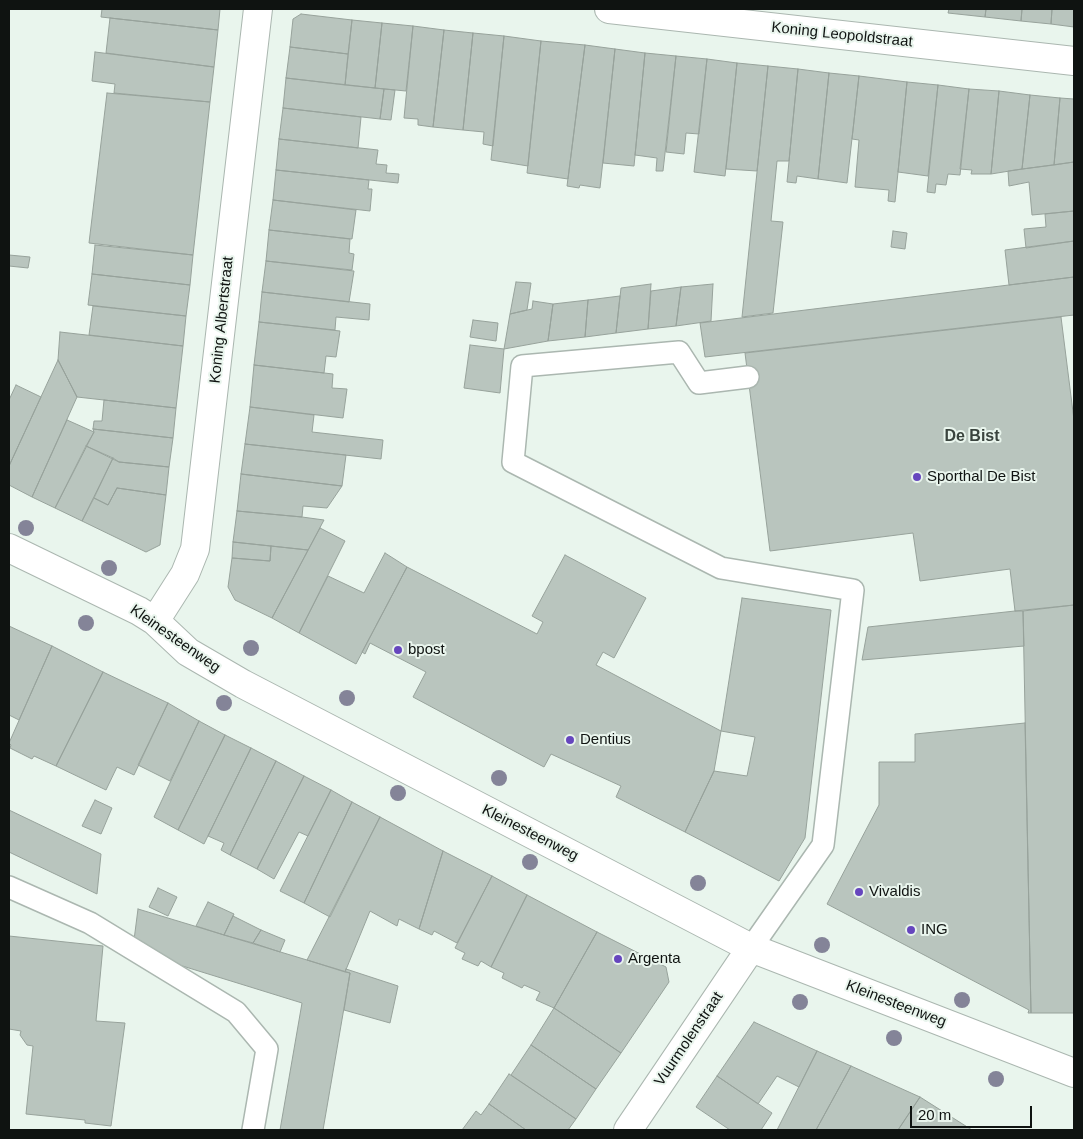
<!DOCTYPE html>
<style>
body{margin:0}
#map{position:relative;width:1083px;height:1139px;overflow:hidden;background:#e9f5ed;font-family:Helvetica,sans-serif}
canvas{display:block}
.frame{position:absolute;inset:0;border:10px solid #0f1311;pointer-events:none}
.scale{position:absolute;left:910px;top:1106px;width:122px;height:22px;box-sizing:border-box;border:2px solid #0f1311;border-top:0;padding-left:6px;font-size:15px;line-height:18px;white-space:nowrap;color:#0f1311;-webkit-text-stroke:4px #e9f5ed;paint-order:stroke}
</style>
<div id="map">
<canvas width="1083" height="1139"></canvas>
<div class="frame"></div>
<div class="scale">20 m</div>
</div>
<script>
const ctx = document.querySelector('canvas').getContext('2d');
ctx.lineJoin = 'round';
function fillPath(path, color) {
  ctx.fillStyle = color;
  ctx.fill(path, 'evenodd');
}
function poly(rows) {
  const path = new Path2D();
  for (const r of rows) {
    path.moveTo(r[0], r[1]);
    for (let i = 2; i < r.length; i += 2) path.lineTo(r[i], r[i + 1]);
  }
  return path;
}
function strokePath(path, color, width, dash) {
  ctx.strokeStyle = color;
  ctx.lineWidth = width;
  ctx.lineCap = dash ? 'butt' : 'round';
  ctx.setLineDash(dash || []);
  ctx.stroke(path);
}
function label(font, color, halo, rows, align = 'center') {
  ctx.font = font + ' Helvetica,sans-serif';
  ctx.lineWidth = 4;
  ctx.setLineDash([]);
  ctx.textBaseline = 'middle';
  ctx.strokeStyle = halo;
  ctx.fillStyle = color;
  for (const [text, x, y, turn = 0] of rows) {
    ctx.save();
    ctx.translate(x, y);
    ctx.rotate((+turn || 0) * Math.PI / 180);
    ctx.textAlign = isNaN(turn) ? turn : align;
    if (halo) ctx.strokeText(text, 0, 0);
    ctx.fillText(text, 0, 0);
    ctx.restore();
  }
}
const building = poly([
 [102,9,220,9,218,30,101,17,102,9],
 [949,9,986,9,985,17,948,13,949,9],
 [986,9,1022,9,1021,21,985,17,986,9],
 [1022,9,1052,9,1051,24,1021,21,1022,9],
 [1052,9,1074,9,1074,27,1051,24,1052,9],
 [301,14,352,20,348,54,290,47,293,19,301,14],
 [110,18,218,30,214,67,106,53,110,18],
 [352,20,382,23,375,88,345,85,352,20],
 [382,23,413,26,406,91,375,88,382,23],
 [413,26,444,30,433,127,418,125,418,119,404,118,413,26],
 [444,30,473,33,463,130,433,127,444,30],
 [473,33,504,36,493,146,483,144,484,132,463,130,473,33],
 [504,36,541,41,528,166,491,160,504,36],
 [541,41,585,45,568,179,527,173,541,41],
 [585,45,615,49,600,188,580,185,579,188,567,186,585,45],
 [290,47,348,54,345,85,286,78,290,47],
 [615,49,645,53,634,166,603,163,615,49],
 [95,52,214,67,210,102,114,93,115,84,92,81,95,52],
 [645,53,676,56,663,171,656,171,657,158,635,155,645,53],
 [676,56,707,59,699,134,686,133,684,154,666,152,676,56],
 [707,59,737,63,725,176,694,172,707,59],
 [737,63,768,66,757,171,726,169,737,63],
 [768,66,798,69,789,161,777,161,771,221,783,222,773,313,742,317,768,66],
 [798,69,829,73,818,179,797,176,796,183,787,182,798,69],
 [829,73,859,76,847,183,818,179,829,73],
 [859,76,907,82,895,202,888,201,889,190,855,187,859,140,852,139,859,76],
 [286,78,384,89,380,119,283,108,286,78],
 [907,82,938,85,928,176,898,172,907,82],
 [938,85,969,89,960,175,948,174,946,185,936,184,935,193,927,192,938,85],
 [384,89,395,90,391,120,380,119,384,89],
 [969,89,999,91,991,174,971,174,972,170,960,169,969,89],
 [999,91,1030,95,1022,169,991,174,999,91],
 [107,93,210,102,193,255,89,243,107,93],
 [1030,95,1060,98,1054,165,1022,169,1030,95],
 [1060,98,1074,99,1074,162,1054,165,1060,98],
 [283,108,361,117,358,148,279,139,283,108],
 [279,139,378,150,376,164,387,165,386,173,399,174,398,183,276,170,279,139],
 [1074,162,1074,211,1032,215,1029,182,1009,186,1008,171,1074,162],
 [276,170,369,180,368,189,372,189,370,211,273,200,276,170],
 [273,200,356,210,352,239,269,230,273,200],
 [1074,211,1074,241,1026,248,1024,229,1046,227,1045,214,1074,211],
 [269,230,350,239,349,253,354,254,352,270,266,261,269,230],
 [893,231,907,233,905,249,891,247,893,231],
 [1074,241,1074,277,1009,285,1005,250,1074,241],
 [95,245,193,255,190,285,92,274,95,245],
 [9,255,30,257,28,268,9,266,9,255],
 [266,261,354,271,349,302,262,292,266,261],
 [92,274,190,285,186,316,88,305,92,274],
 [1074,277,1074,315,705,357,700,323,1074,277],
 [516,282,531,283,527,310,510,314,516,282],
 [651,284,648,329,616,333,621,288,651,284],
 [713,284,711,321,676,326,681,287,713,284],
 [681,287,676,326,648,329,651,291,681,287],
 [262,292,370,304,369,320,336,317,335,330,259,322,262,292],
 [620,296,616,333,585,337,588,300,620,296],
 [588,300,585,337,548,341,553,304,588,300],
 [533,301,553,304,548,341,504,349,510,314,532,309,533,301],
 [93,306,186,316,183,346,89,335,93,306],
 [1061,317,1074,420,1074,605,1015,611,1010,569,920,581,913,533,770,551,745,353,1061,317],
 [473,320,498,323,496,341,470,337,473,320],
 [259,322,340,331,336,357,326,356,324,373,254,365,259,322],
 [60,332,183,346,176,408,77,397,58,360,60,332],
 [470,345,504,349,500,393,464,388,470,345],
 [58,360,77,397,32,497,9,485,9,466,58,360],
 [254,365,333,374,332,388,347,389,343,418,250,407,254,365],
 [16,385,41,397,9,466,9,400,16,385],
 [104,400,176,408,173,438,93,429,94,421,102,421,104,400],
 [250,407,314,415,312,432,383,440,381,459,245,444,250,407],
 [67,420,94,432,55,508,32,497,67,420],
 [93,429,173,438,169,467,119,462,86,446,94,432,93,429],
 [245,444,346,455,342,486,241,474,245,444],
 [86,446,113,458,82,521,55,508,86,446],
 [113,458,119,462,169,467,166,495,117,488,108,505,94,498,113,458],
 [241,474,342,486,327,508,303,506,302,517,237,511,241,474],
 [117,488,166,495,160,545,146,552,82,521,94,498,108,505,117,488],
 [237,511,302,517,324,520,308,550,233,542,237,511],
 [320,528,345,541,299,633,272,618,320,528],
 [233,542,271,546,270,561,232,558,233,542],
 [271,546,308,550,272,618,235,600,228,587,232,558,270,561,271,546],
 [385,553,407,567,356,664,299,633,328,576,364,593,385,553],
 [565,555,646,598,614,658,603,652,596,665,721,731,714,771,685,832,616,797,621,786,551,754,544,767,413,697,426,672,370,643,365,654,362,652,407,567,537,634,543,622,532,616,565,555],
 [742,598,831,610,805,838,779,881,685,832,714,771,747,776,755,737,721,731,742,598],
 [1074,605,1074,1013,1031,1013,1023,611,1074,605],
 [1015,611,1023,611,1024,646,862,660,868,627,1015,611],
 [9,626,52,646,19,720,9,715,9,626],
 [52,646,103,672,56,766,34,756,32,759,10,748,11,745,9,743,52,646],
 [103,672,168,703,134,775,117,767,106,790,56,766,103,672],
 [168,703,199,721,170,781,138,765,168,703],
 [199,721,225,735,178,830,154,817,199,721],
 [1025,723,1031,1013,1028,1013,1029,1010,827,904,879,805,879,762,915,762,915,734,1025,723],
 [225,735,251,748,204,844,178,830,225,735],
 [251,748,276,761,230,855,221,850,224,843,208,836,251,748],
 [276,761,304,776,257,869,230,855,276,761],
 [304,776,331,790,308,836,299,832,274,879,257,869,304,776],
 [331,790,352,802,304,903,280,891,331,790],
 [95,800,112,808,101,834,82,826,95,800],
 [352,802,380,817,330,917,304,903,352,802],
 [9,810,101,854,97,894,9,852,9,810],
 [380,817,443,851,419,929,399,919,397,926,370,911,345,972,307,960,380,817],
 [443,851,492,876,457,943,434,931,432,935,419,929,443,851],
 [492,876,527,895,491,967,481,961,478,966,462,959,465,953,455,948,492,876],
 [158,888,177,897,168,916,149,907,158,888],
 [527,895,597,932,554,1008,536,1000,540,992,524,985,522,988,502,978,504,973,491,967,527,895],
 [208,902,234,914,224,935,196,926,208,902],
 [138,909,350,973,323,1130,280,1130,302,1003,176,964,134,940,138,909],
 [233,916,261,930,253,943,224,935,233,916],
 [261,930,285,940,280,952,253,943,261,930],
 [597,932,666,967,669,982,621,1053,554,1008,597,932],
 [9,936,103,946,96,1021,125,1023,111,1126,85,1123,85,1120,26,1114,33,1046,27,1045,20,1035,21,1031,9,1029,9,936],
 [346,969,398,986,390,1023,344,1010,350,973,345,972,346,969],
 [554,1008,621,1053,596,1089,531,1045,554,1008],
 [754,1022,817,1051,799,1087,777,1076,758,1104,717,1076,754,1022],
 [531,1045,596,1089,576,1119,511,1075,531,1045],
 [817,1051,851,1066,816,1130,777,1130,817,1051],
 [851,1066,920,1097,898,1130,816,1130,851,1066],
 [509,1074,576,1119,568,1130,526,1130,489,1104,509,1074],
 [717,1076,772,1113,761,1130,730,1130,696,1107,717,1076],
 [920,1097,972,1130,898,1130,920,1097],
 [489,1104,526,1130,462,1130,476,1111,481,1115,489,1104]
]);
fillPath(building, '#b9c5be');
strokePath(building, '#97a29b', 1);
const service = poly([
 [748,377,699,383,679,352,522,366,513,462,721,568,853,590,823,845,751,948],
 [9,887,90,923,236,1012,267,1049,253,1130]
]);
const minor = poly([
 [609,9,1074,61],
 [9,548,139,611,155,621,188,652,243,684,751,948,1074,1073],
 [155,621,185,574,195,549,258,9],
 [628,1130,751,948]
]);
strokePath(service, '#abb7b0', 24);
strokePath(minor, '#abb7b0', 30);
strokePath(service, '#fff', 21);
strokePath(minor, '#fff', 28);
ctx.fillStyle = '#848498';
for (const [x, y] of [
 [26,528],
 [109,568],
 [86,623],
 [251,648],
 [347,698],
 [224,703],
 [499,778],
 [398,793],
 [530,862],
 [698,883],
 [822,945],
 [962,1000],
 [800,1002],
 [894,1038],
 [996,1079]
]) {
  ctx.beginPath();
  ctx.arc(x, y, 8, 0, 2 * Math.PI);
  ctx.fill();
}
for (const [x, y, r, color] of [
 [917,477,5,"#6646be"],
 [398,650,5,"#6646be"],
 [570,740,5,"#6646be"],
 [859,892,5,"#6646be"],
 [911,930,5,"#6646be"],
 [618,959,5,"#6646be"]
]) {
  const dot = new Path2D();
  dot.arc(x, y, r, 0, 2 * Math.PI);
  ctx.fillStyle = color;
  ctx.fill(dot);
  strokePath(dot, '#e9f5ed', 2);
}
label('15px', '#0f1311', '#e9f5ed', [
 ["Koning Leopoldstraat",842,35,6],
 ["Koning Albertstraat",222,320,-84],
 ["Kleinesteenweg",175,639,35],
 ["Kleinesteenweg",530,833,27],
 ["Kleinesteenweg",896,1004,21],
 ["Vuurmolenstraat",689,1039,-56]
]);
label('15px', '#0f1311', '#e9f5ed', [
 ["Sporthal De Bist",927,477],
 ["bpost",408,650],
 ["Dentius",580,740],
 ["Vivaldis",869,892],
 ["ING",921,930],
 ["Argenta",628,959]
], 'left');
label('bold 16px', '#3a443e', '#e9f5ed', [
 ["De Bist",972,437]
]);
</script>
